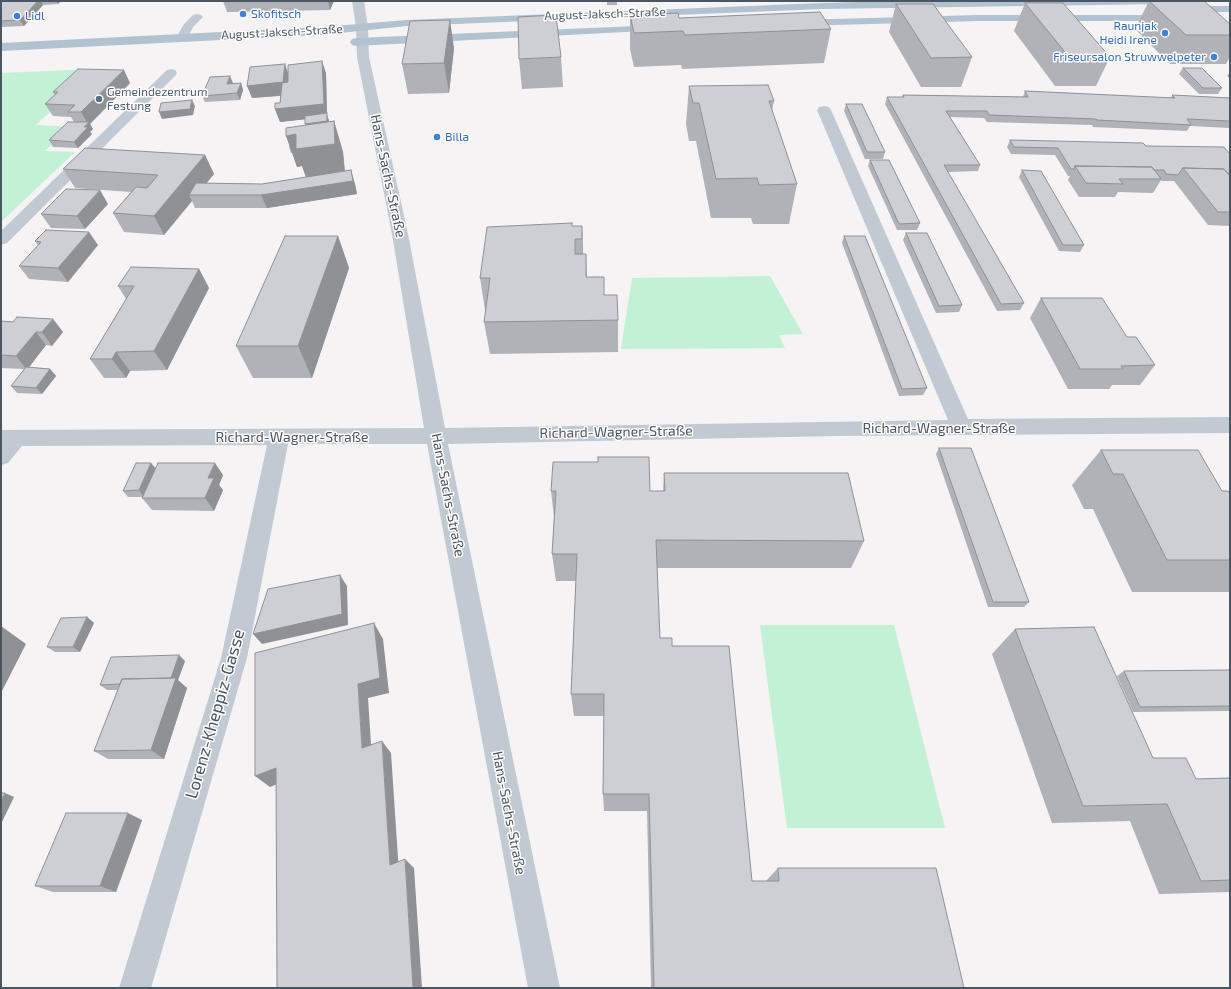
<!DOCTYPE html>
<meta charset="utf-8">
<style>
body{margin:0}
#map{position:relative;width:1231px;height:989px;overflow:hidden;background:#f5f3f3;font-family:"Exo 2",sans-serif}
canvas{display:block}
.frame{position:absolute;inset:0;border:2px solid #4a5661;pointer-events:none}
</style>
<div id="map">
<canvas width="1231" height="989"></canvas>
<div class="frame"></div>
</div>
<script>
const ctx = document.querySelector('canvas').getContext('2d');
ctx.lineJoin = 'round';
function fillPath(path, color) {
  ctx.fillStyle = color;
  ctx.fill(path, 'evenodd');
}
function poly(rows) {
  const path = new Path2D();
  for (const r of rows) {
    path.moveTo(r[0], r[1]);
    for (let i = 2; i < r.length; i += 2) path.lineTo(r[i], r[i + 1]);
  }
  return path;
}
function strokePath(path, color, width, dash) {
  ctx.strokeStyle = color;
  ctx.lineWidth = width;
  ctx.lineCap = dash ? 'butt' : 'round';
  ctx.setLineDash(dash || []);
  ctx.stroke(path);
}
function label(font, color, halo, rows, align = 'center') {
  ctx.font = font + ' "Exo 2",sans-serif';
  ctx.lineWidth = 3;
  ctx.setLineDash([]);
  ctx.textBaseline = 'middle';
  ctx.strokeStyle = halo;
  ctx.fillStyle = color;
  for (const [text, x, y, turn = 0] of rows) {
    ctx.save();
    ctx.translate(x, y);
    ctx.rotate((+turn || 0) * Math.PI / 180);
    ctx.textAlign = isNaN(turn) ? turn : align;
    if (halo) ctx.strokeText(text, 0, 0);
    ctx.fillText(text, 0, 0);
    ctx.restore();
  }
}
fillPath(poly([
 [95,69,36,125,70,127,45,151,75,152,1,222,1,73],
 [770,276,803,334,779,335,785,348,621,349,632,278],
 [760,625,894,625,945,828,787,828]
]), '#c3f1d5');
fillPath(poly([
 [352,1,364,1,368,27,369,57,408,234,445,428,948,420,817,110,819,107,824,106,829,107,831,110,968,419,1230,417,1230,433,836,436,448,444,560,988,528,988,427,444,288,444,247,658,151,988,119,988,221,658,267,445,22,446,8,463,1,465,1,430,424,428,392,234,357,57,356,27,352,1],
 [197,14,201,15,203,17,193,27,186,41,178,41,176,38,184,24,193,15,197,14],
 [171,69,175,70,177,73,175,76,7,243,1,245,1,231,167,70,171,69]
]), '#c1cad2');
fillPath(poly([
 [899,1,1190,1,1204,6,1230,6,1230,12,1203,12,1184,6,1163,4,822,9,407,26,321,35,1,51,1,43,321,27,407,20,822,3,899,1],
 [978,15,1171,15,1175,16,1177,18,1175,20,1171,21,978,21,798,26,794,25,792,23,794,21,798,20,978,15],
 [660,25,664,26,666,28,664,30,356,46,352,45,350,42,352,39,356,38,660,25]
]), '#b3c2d1');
fillPath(poly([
 [1,1,61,1,58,4,43,5,24,26,1,27],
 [223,1,334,1,330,10,227,12],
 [607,1,617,1,617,5,607,5],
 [1149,1,1230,24,1230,57,1226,64,1170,64,1135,29],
 [1025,3,1110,57,1096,86,1055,86,1014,31],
 [896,4,972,57,961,87,921,87,889,32],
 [630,15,679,18,831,29,824,63,682,69,681,65,634,67,630,49],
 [454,48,449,93,408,94,402,64],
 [561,57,563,87,522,89,519,59],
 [1183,68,1222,88,1218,94,1199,94,1179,74],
 [288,72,326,73,327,115,329,122,334,121,343,152,345,171,355,184,357,194,267,208,195,208,192,201,164,235,124,232,113,213,131,192,75,188,63,169,205,155,214,174,206,183,262,184,306,177,302,166,297,167,293,153,291,153,289,147,290,145,286,136,306,125,305,119,280,122,275,109,280,103,280,96,252,98],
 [1230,72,1230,79,1227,76],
 [130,83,90,124,93,129,90,132,92,134,78,148,53,147,49,140,74,122,71,117,53,116,45,104,55,95,53,92],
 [233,83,232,84,241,83,243,90,240,100,205,102,202,96],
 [689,86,774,101,772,110,797,184,789,224,753,224,751,218,711,218,696,141,689,141,686,124],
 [1025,91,1171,98,1172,95,1230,98,1230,128,1190,126,1187,131,1093,127,1092,125,987,122,984,118,950,117,980,165,978,171,948,172,1024,303,1020,310,997,311,885,104,887,97,902,97,903,95,1023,97],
 [846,104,885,152,883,159,865,159,844,111],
 [1010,140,1146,146,1230,154,1230,226,1208,225,1174,181,1162,181,1161,180,1153,193,1118,192,1115,197,1079,197,1068,180,1070,176,1068,176,1055,155,1011,154,1007,147],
 [870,160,920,223,917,230,897,230,868,166],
 [1022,170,1084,245,1080,252,1059,251,1019,177],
 [108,204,85,229,51,228,41,214],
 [572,226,582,226,583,254,586,254,587,277,605,295,618,320,618,352,490,354,484,322,486,310,485,310,480,278],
 [906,233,962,305,959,312,936,313,903,240],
 [338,236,349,268,312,378,253,378,236,346],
 [844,236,927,388,923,395,899,396,842,243],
 [35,241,98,245,68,282,29,279,19,266,38,245],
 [199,269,209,288,167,370,130,371,126,378,104,378,90,359,126,299,118,286],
 [1041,298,1127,337,1155,365,1140,385,1112,385,1109,389,1068,389,1030,318],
 [53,319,63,332,52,346,46,345,29,367,50,369,56,376,42,394,17,393,11,386,24,369,1,368,1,321,13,322],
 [939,448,1029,602,1024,607,988,607,936,454],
 [1101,450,1230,493,1230,591,1229,592,1132,592,1093,509,1084,509,1072,485],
 [151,463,156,469,223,475,219,485,223,490,214,511,152,510,142,498,142,497,128,497,123,491],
 [664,473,864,541,851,568,657,568,660,638,672,646,752,881,766,881,778,868,964,988,651,988,647,811,604,811,603,794,604,716,574,716,571,694,576,581,556,581,552,554,554,517,551,491,663,491],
 [87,617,94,623,80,652,55,652,47,647],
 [1015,629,1153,758,1196,779,1230,778,1230,892,1159,894,1130,821,1052,823,992,654],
 [185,661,178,680,187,688,164,759,108,759,94,751,118,690,107,690,100,685],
 [1230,670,1230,711,1133,712,1117,676,1124,671],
 [142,820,116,892,53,892,35,886]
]), '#b0b2b7');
fillPath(poly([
 [38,1,41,1,43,5,24,26,20,20],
 [56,1,61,1,58,4],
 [328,1,334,1,330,10],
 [450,20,454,48,449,93,444,63],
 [322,61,326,73,327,115,329,120,329,128,307,130,305,124,327,117,280,122,275,109],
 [285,64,289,76,288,95,252,98,247,86],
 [124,70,130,83,90,124,93,129,90,132,92,134,78,148,74,142,84,127,88,124,81,112],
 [230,76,233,83,230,90,227,84],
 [241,83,243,90,240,100,237,93],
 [192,100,195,106,193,115,162,119,159,112],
 [334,121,343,152,345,175,307,180,302,166,297,167,286,136,296,134],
 [205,155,214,174,197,195,189,195,192,201,164,235,154,216],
 [351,170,355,184,357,194,267,208,261,195],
 [100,190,108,204,85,229,77,216],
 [582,226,583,258,583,271,582,239],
 [89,232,98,245,68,282,58,268],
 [338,236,349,268,312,378,298,346],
 [199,269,209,288,167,370,154,351],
 [53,319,63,332,52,346,42,332],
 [36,332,46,345,27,370,16,356],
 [116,352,130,371,126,378,112,359],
 [50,369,56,376,42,394,36,388],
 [151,463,156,469,144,497,139,490],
 [215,463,223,475,219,485,223,490,214,511,205,498,208,478],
 [340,575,347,586,348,625,262,644,253,634],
 [87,617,94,623,80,652,73,647],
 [374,623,383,639,389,693,368,698,372,760,362,748,358,684],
 [1,626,26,644,1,693],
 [179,655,185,661,178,680,187,688,164,759,151,750,169,683],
 [382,741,391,753,399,873,390,865],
 [276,768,289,779,270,787,255,776],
 [5,793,14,797,1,824,1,801],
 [128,813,142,820,116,892,100,886],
 [405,859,414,868,422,988,413,988]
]), '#909195');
const building = poly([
 [1,1,38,1,20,20,1,21,1,1],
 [1149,1,1204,1,1230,24,1230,35,1186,35,1149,1],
 [1025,3,1063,3,1110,57,1069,57,1025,3],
 [896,4,933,4,972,57,931,58,896,4],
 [820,12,831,29,685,35,683,31,634,33,630,15,678,13,679,18,820,12],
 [556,15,561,57,519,59,518,17,556,15],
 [450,20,444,63,402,64,410,21,450,20],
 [322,61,324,104,275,109,275,103,280,103,282,83,288,82,288,65,322,61],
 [285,64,283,82,247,86,250,67,285,64],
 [1183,68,1202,68,1222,88,1203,88,1183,68],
 [78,69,124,70,81,112,68,112,75,105,45,104,58,92,53,92,78,69],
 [230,76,227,84,241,83,237,93,202,96,210,77,230,76],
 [768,85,774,101,769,101,797,184,759,185,757,178,716,179,699,103,693,103,689,86,768,85],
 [1025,91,1175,98,1172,95,1230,98,1230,121,1187,119,1191,125,1097,120,1096,119,989,115,987,111,946,111,980,165,944,165,1024,303,1001,304,887,97,904,97,903,95,1028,97,1025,91],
 [192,100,190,109,159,112,161,103,192,100],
 [846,104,862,104,885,152,867,152,846,104],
 [327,113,327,121,305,124,305,116,327,113],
 [334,121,335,144,296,149,296,134,286,136,286,128,334,121],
 [68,122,89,122,84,127,88,127,74,142,49,140,68,122],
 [1010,140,1143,143,1146,146,1224,147,1230,154,1230,175,1224,169,1183,168,1178,175,1166,174,1164,170,1154,170,1152,167,1075,166,1074,169,1071,169,1058,148,1014,147,1010,140],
 [85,148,205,155,154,216,113,213,136,187,147,188,158,175,63,169,85,148],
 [870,160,889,160,920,223,899,224,870,160],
 [1075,166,1152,167,1161,179,1119,179,1123,184,1086,183,1075,166],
 [1183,168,1224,169,1230,176,1230,212,1218,212,1183,168],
 [351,170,353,181,261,195,189,195,196,183,262,184,351,170],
 [1022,170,1041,171,1084,245,1063,245,1022,170],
 [66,189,100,190,77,216,41,214,66,189],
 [572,223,572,226,582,226,582,239,575,239,575,254,586,254,586,277,604,277,604,295,617,295,618,320,484,322,490,278,480,278,487,227,572,223],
 [46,230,89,232,58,268,19,266,41,242,35,241,46,230],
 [906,233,927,233,962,305,939,306,906,233],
 [285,236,338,236,298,346,236,346,285,236],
 [844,236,865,236,927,388,902,389,844,236],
 [131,267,199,269,154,351,116,352,112,359,90,359,134,286,118,286,131,267],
 [1041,298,1102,298,1127,337,1136,337,1155,365,1121,366,1123,369,1080,369,1041,298],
 [17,317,53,319,42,332,36,332,16,356,1,355,1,321,13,322,17,317],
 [26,367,50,369,36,388,11,386,26,367],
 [939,448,971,448,1029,602,993,602,939,448],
 [1101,450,1198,450,1222,491,1228,491,1230,493,1230,560,1167,560,1123,474,1113,474,1101,450],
 [598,457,649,457,650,491,665,491,664,473,848,473,864,541,656,540,660,638,672,638,672,646,729,646,752,881,779,881,778,868,936,868,964,988,654,988,649,794,603,794,604,694,571,694,577,554,552,554,556,491,551,491,553,462,598,462,598,457],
 [136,463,151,463,139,490,123,491,136,463],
 [158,463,215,463,208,478,214,478,205,498,142,498,158,463],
 [340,575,342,614,253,634,268,589,340,575],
 [87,617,73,647,47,647,61,618,87,617],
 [374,623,380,678,358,684,362,748,382,741,390,865,405,859,413,988,277,988,276,768,255,776,255,653,374,623],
 [1094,627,1153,758,1186,758,1196,779,1230,778,1230,880,1201,881,1167,804,1083,806,1015,629,1094,627],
 [179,655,171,678,122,679,120,684,100,685,111,657,179,655],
 [1230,670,1230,706,1140,707,1124,671,1230,670],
 [176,678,151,750,94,751,122,679,176,678],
 [1,793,5,793,1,801,1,793],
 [66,813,128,813,100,886,35,886,66,813]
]);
fillPath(building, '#cdcfd5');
strokePath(building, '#909195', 1);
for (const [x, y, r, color] of [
 [243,14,4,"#3f7fe0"],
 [17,16,4,"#3f7fe0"],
 [1165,33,4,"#3f7fe0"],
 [1214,57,4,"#3f7fe0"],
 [99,99,4,"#5c6f8a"],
 [437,137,4,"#3f7fe0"]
]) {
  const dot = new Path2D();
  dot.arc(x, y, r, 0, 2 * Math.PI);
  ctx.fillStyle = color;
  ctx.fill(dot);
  strokePath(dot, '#fff', 1.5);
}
label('12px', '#366cbe', '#fff', [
 ["Skofitsch",251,14],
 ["Lidl",25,16],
 ["Raunjak",1157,26,"right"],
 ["Heidi Irene",1157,40,"right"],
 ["Friseursalon Struwwelpeter",1206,57,"right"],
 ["Billa",445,137]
], 'left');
label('12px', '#4a5661', '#fff', [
 ["August-Jaksch-Straße",605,14,-2],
 ["August-Jaksch-Straße",282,32,-3]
]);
label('12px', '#4e5e75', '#fff', [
 ["Gemeindezentrum",107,92],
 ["Festung",107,106]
], 'left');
label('14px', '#4a5661', '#fff', [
 ["Hans-Sachs-Straße",388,176,78],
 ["Richard-Wagner-Straße",939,428],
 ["Richard-Wagner-Straße",616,432,-1],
 ["Richard-Wagner-Straße",292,437],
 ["Hans-Sachs-Straße",448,495,79],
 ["Hans-Sachs-Straße",509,813,79]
]);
label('17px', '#4a5661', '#fff', [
 ["Lorenz-Kheppiz-Gasse",215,714,-74]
]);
</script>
